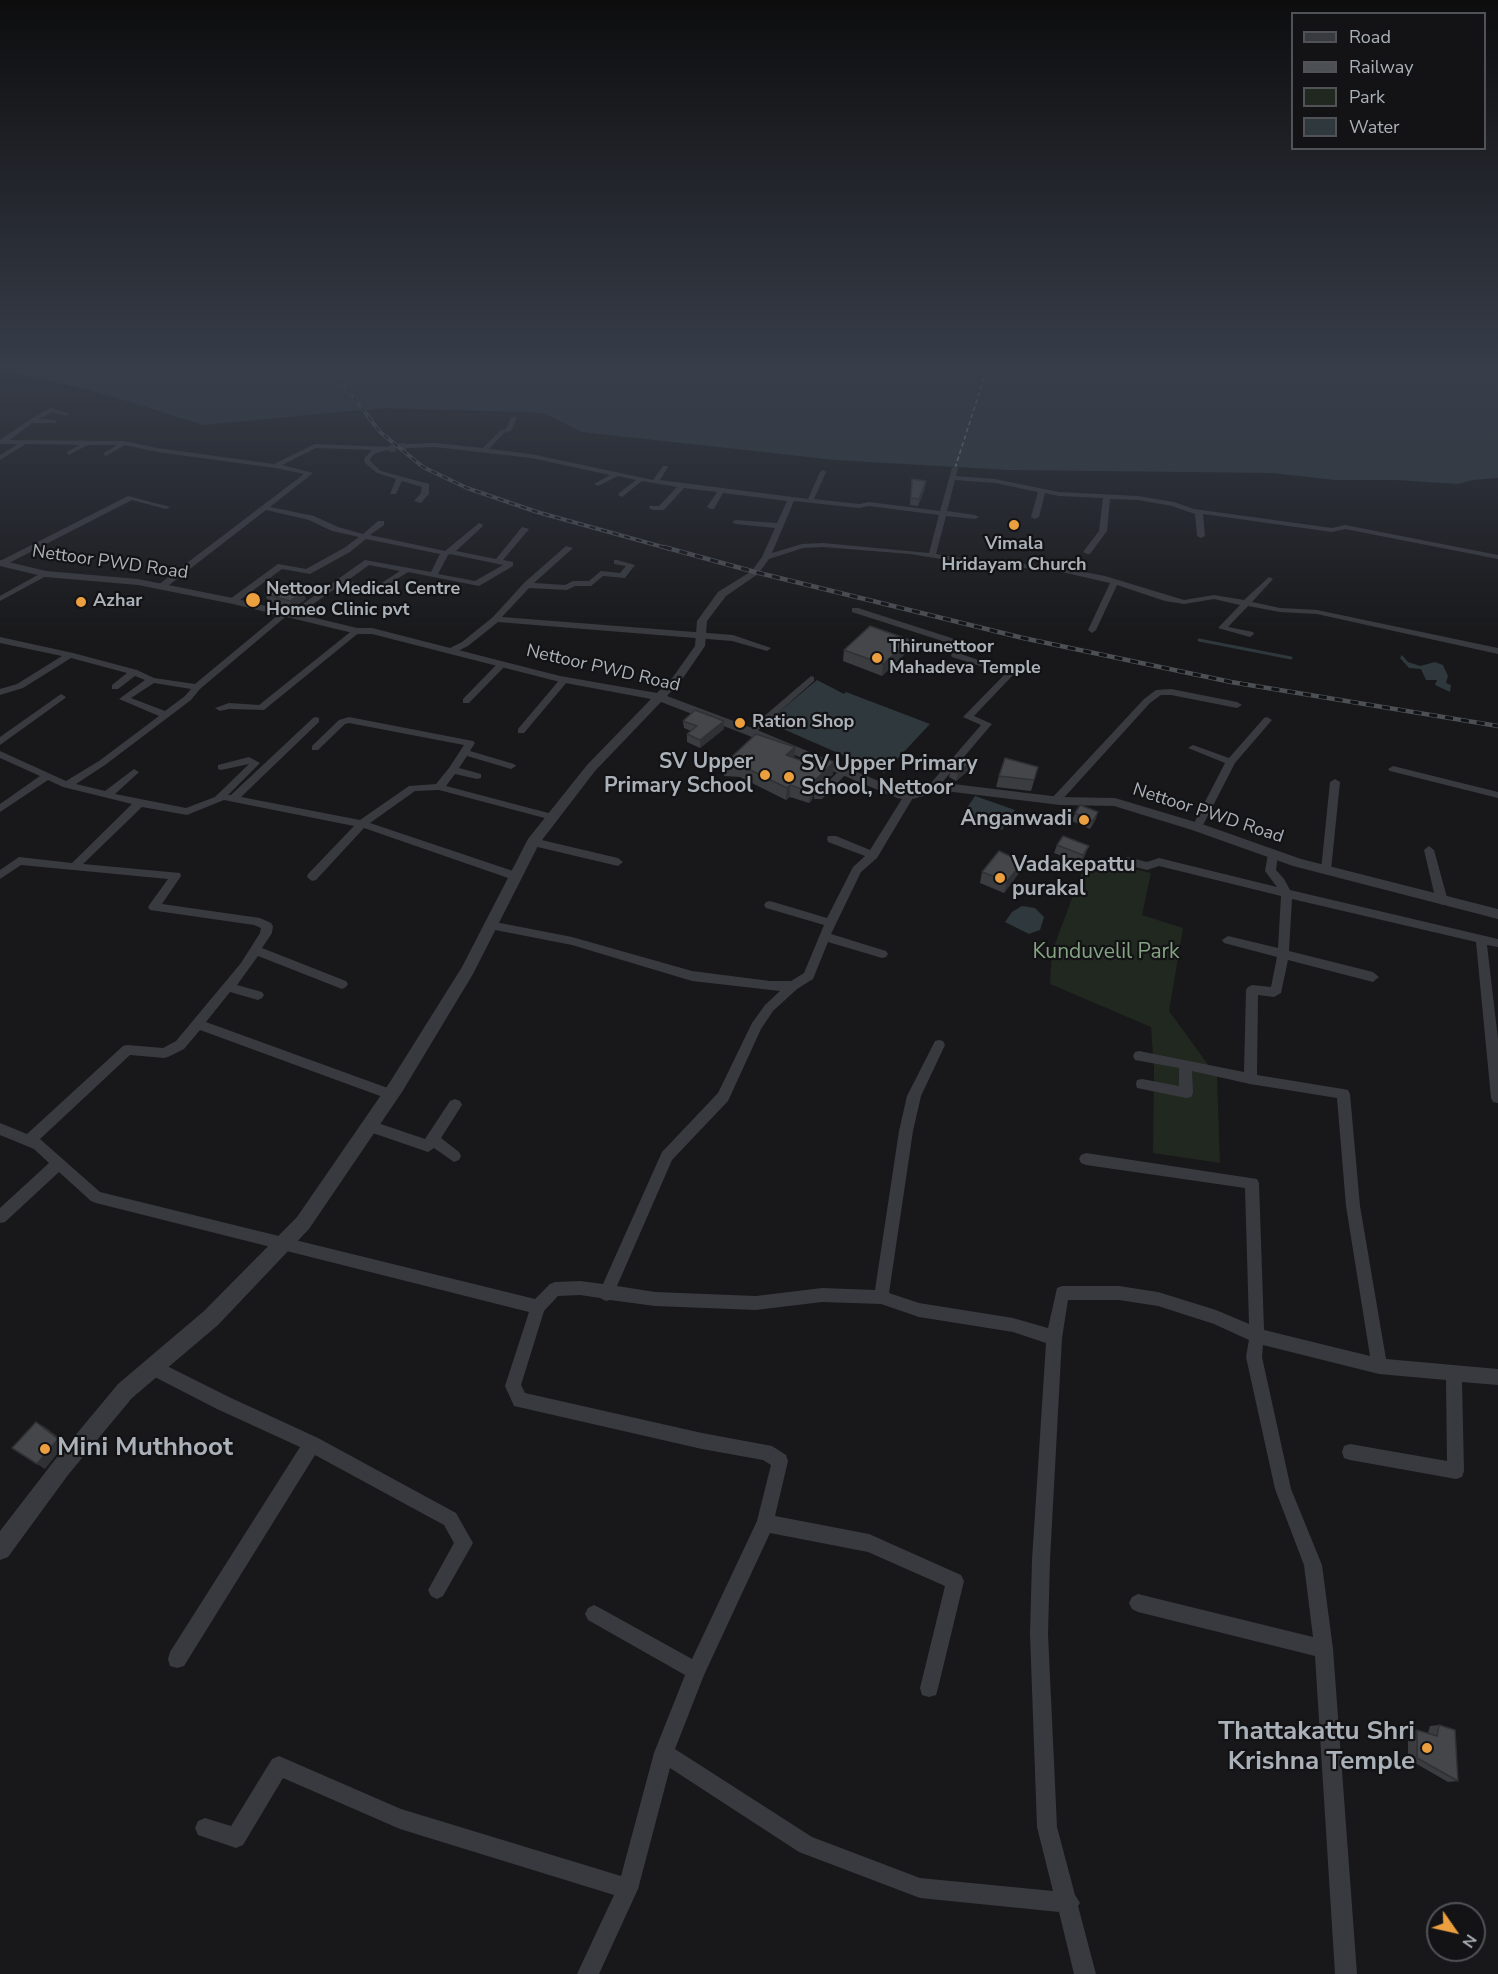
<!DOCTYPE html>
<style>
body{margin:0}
#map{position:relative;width:1498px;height:1974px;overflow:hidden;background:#18181a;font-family:"Nunito Sans",sans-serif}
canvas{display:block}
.legend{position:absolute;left:1291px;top:12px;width:195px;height:138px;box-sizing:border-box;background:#131315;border:2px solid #505257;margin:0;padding:8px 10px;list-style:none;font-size:18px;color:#abb1b9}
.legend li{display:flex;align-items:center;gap:12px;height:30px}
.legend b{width:30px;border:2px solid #505257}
.north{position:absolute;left:1426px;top:1902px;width:60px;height:60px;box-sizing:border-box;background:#131315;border:2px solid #505257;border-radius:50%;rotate:124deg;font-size:16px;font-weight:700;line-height:24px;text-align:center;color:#abb1b9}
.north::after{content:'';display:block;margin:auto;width:21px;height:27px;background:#eb9f3f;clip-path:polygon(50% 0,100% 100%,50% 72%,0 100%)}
</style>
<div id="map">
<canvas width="1498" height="1974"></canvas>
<ul class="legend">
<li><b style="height:8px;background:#393a3f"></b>Road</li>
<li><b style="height:8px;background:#4c4f54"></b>Railway</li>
<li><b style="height:16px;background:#202820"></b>Park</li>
<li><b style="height:16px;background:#2e383d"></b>Water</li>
</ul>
<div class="north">N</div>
</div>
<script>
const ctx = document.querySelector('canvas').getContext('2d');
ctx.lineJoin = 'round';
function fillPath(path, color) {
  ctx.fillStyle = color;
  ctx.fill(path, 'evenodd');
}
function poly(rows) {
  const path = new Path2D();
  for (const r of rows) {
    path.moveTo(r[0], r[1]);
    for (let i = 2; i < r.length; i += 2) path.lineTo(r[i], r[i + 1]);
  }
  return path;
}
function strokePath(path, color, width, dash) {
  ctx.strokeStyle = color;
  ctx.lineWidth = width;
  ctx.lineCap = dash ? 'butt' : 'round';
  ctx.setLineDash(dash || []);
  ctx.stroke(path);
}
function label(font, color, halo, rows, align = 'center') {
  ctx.font = font + ' "Nunito Sans",sans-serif';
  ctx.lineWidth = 4.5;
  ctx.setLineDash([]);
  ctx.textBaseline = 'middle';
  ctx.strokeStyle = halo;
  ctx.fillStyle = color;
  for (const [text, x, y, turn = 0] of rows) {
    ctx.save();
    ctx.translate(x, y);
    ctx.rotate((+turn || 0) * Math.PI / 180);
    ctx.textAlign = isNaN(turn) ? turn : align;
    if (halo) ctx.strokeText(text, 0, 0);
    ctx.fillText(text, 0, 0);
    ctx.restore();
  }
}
fillPath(poly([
 [1087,858,1151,873,1142,915,1183,928,1169,1011,1217,1077,1220,1163,1153,1153,1154,1068,1151,1027,1050,984,1052,952]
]), '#202820');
fillPath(poly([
 [2,369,1498,369,1498,478,1473,480,1458,484,1396,480,1335,480,1272,473,1008,470,835,460,582,432,543,413,384,408,203,425,107,395],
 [1402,655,1408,662,1420,666,1435,662,1443,665,1448,676,1446,683,1451,685,1450,692,1435,685,1437,680,1426,680,1421,669,1409,668,1400,658],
 [817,680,844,694,846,692,930,724,884,773,767,722],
 [975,796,1015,810,1002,830,962,815],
 [1022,906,1035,908,1044,917,1040,930,1029,934,1005,922,1012,912]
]), '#2e383d');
strokePath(poly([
 [1199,640,1291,658]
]), '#2e383d', 3);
strokePath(poly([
 [955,468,987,369]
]), '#83a1b2', 1.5, [4.5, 3]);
strokePath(poly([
 [389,449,407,446]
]), '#35373a', 7, [7, 3]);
fillPath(poly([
 [51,408,70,414,67,416,52,412,39,419,54,420,56,421,56,423,32,423,10,440,124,441,157,448,274,464,315,444,389,447,391,448,391,450,383,451,374,454,370,459,371,462,381,471,429,484,429,494,421,503,414,501,421,493,422,487,402,481,396,494,390,494,396,479,377,473,365,463,364,459,372,450,316,448,282,465,313,473,270,507,314,516,338,527,363,534,378,521,384,521,384,525,370,535,445,551,479,523,483,525,482,527,456,551,496,559,522,527,529,529,503,560,513,562,513,566,479,586,408,572,375,593,342,584,293,618,290,617,290,613,365,560,431,572,440,554,366,539,350,552,310,574,282,569,236,603,230,603,230,599,278,564,306,569,344,548,359,537,332,531,309,520,266,510,164,589,158,589,158,585,304,474,275,468,157,452,125,445,106,456,103,454,104,453,117,445,88,445,69,455,67,454,67,452,79,445,26,444,0,460,0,455,18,444,0,444,0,440,29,420,51,408],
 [450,554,498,564,503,565,475,581,438,574,448,555,450,554],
 [369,565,400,571,374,588,347,581,369,565],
 [514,416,517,418,511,431,504,433,489,449,531,454,653,480,663,466,667,466,668,467,660,480,808,499,820,472,823,470,826,472,814,499,859,504,869,502,940,511,952,468,955,466,958,468,956,476,995,479,1059,492,1138,496,1174,502,1194,509,1332,528,1345,525,1498,555,1498,559,1345,529,1332,532,1203,514,1205,536,1201,538,1197,536,1195,514,1172,506,1138,500,1110,499,1107,531,1090,554,1087,554,1083,552,1099,531,1103,498,1059,496,1045,493,1039,517,1035,519,1031,517,1038,492,995,483,955,480,947,511,975,515,979,517,975,519,946,516,936,554,979,561,1053,566,1105,576,1184,600,1214,595,1244,600,1269,577,1273,579,1252,602,1280,608,1317,610,1498,648,1498,654,1317,614,1280,612,1248,606,1228,627,1253,632,1254,634,1250,637,1218,628,1240,605,1214,599,1184,604,1165,601,1117,585,1096,630,1092,633,1088,630,1110,583,1053,570,979,565,910,554,823,547,803,548,769,559,758,574,755,574,751,572,762,557,775,528,736,524,732,522,736,520,777,523,787,501,723,493,714,509,711,509,707,507,717,492,684,488,664,510,653,510,649,508,650,506,659,506,677,487,642,481,622,497,618,495,619,493,636,480,618,476,598,486,594,484,596,483,610,475,531,458,435,447,407,448,404,446,407,444,435,443,483,448,500,431,506,429,511,418,514,416],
 [794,501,859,508,869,506,939,515,929,553,823,543,802,544,772,553,794,501],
 [128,496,170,507,166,509,132,500,5,565,0,565,0,561,128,496],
 [566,546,573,548,534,583,565,585,573,581,589,581,601,571,620,573,626,566,614,564,614,560,617,560,635,565,625,578,603,576,591,586,575,586,567,590,529,588,502,617,733,635,771,648,767,651,732,641,498,622,468,646,454,653,448,653,448,649,462,642,493,617,524,583,566,546],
 [43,572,50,574,0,601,0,596,43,572],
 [852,608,858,608,967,643,968,645,961,654,1015,673,974,716,992,724,934,792,926,792,925,790,981,725,963,717,1005,674,952,657,951,655,958,646,852,612,852,608],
 [283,611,290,613,200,689,191,700,105,765,76,784,105,791,134,769,139,772,137,774,115,794,186,808,215,797,249,764,221,770,218,769,218,765,249,757,260,763,228,795,231,795,313,718,316,717,319,718,319,722,241,797,360,820,409,786,436,784,449,768,464,745,349,723,345,724,318,750,312,750,312,746,339,720,349,717,473,741,475,743,470,751,514,764,516,766,511,769,467,756,459,768,481,774,481,778,477,779,455,774,446,786,556,815,557,817,552,820,439,790,415,791,370,823,519,873,520,876,519,879,511,879,364,828,316,880,312,881,307,877,308,874,354,826,224,800,187,815,142,807,83,864,180,873,181,876,162,904,260,918,271,923,273,926,272,933,262,948,346,981,348,984,346,987,342,989,258,956,237,985,262,992,264,995,262,998,258,1000,230,992,206,1022,396,1091,398,1095,396,1099,391,1100,200,1030,184,1049,168,1057,164,1058,130,1055,40,1139,100,1192,535,1299,550,1284,555,1282,580,1281,603,1284,662,1152,718,1093,752,1023,765,1005,780,991,692,981,572,945,490,929,486,928,484,925,486,922,490,921,572,937,692,971,770,981,791,981,804,973,824,925,766,908,764,905,766,902,770,901,827,918,853,867,865,856,828,842,827,839,828,836,836,836,870,850,905,794,909,793,914,796,877,858,861,872,831,934,886,951,888,954,886,957,882,958,828,942,813,979,797,989,773,1011,761,1029,728,1101,672,1160,617,1286,655,1292,756,1296,822,1288,875,1290,899,1131,907,1096,935,1041,939,1040,943,1041,945,1045,921,1096,913,1131,889,1293,919,1303,1013,1318,1048,1328,1057,1288,1062,1286,1119,1286,1158,1292,1216,1310,1249,1324,1245,1188,1086,1165,1081,1163,1079,1159,1081,1155,1086,1153,1257,1179,1259,1183,1264,1330,1370,1356,1346,1206,1337,1098,1250,1084,1192,1071,1193,1093,1191,1097,1186,1098,1142,1089,1137,1088,1136,1084,1137,1080,1142,1079,1179,1086,1179,1068,1135,1060,1133,1056,1135,1052,1139,1051,1244,1072,1246,990,1248,987,1252,985,1271,987,1277,957,1224,943,1222,940,1228,936,1278,948,1281,896,1159,866,1147,870,1123,864,1122,861,1127,857,1147,862,1159,858,1277,887,1265,871,1268,854,1273,850,1278,854,1276,870,1284,879,1290,890,1498,939,1498,947,1487,945,1498,1039,1498,1103,1493,1102,1491,1098,1476,942,1292,899,1289,951,1373,972,1379,977,1373,982,1288,960,1281,993,1274,997,1258,995,1257,1075,1343,1089,1348,1090,1350,1094,1360,1206,1386,1359,1498,1369,1498,1385,1462,1382,1464,1471,1462,1477,1456,1479,1350,1460,1344,1458,1342,1452,1344,1446,1350,1444,1447,1461,1446,1380,1379,1374,1263,1345,1262,1357,1291,1489,1322,1565,1333,1649,1357,1974,1335,1974,1315,1656,1138,1612,1132,1609,1129,1603,1132,1597,1138,1594,1313,1637,1304,1565,1275,1489,1246,1357,1249,1340,1214,1324,1158,1306,1119,1300,1068,1300,1062,1338,1050,1560,1048,1634,1057,1827,1075,1895,1080,1903,1078,1906,1096,1974,1074,1974,1059,1912,920,1898,799,1852,670,1768,638,1889,599,1974,577,1974,614,1895,400,1829,283,1778,243,1845,236,1848,198,1835,195,1828,198,1821,205,1818,231,1826,272,1759,279,1756,401,1809,621,1876,654,1753,685,1675,588,1620,585,1614,588,1608,594,1605,600,1608,692,1659,757,1521,771,1465,763,1460,702,1449,514,1406,505,1386,529,1312,96,1203,91,1201,59,1172,5,1222,0,1223,0,1208,49,1163,34,1149,0,1135,0,1123,27,1134,123,1046,127,1045,163,1048,176,1041,241,963,260,933,261,928,254,925,150,910,148,907,150,904,168,879,21,865,0,879,0,870,19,857,72,863,132,804,63,787,48,780,0,812,0,804,40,776,0,758,0,751,66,781,99,761,159,716,119,699,145,680,135,676,118,689,112,689,112,685,127,673,71,658,23,688,0,695,0,689,17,684,62,656,0,643,0,637,73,653,137,670,154,678,195,684,283,611],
 [154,683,191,689,185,696,165,711,131,698,154,683],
 [580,1295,600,1298,606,1301,610,1300,655,1306,756,1310,822,1302,881,1304,919,1317,1013,1332,1046,1343,1032,1560,1030,1634,1037,1827,1053,1891,920,1878,812,1837,675,1749,704,1675,770,1533,868,1552,945,1586,920,1688,922,1695,929,1697,936,1695,938,1688,964,1581,961,1575,869,1534,775,1516,788,1461,786,1455,772,1446,702,1433,525,1393,521,1385,544,1311,558,1296,580,1295],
 [354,629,361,631,264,710,229,709,220,711,215,708,229,703,259,705,354,629],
 [502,661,506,664,505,666,469,703,463,703,463,699,499,662,502,661],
 [811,676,814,677,814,681,754,734,748,734,748,730,811,676],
 [564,677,567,678,567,682,524,733,518,733,518,729,561,678,564,677],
 [1171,689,1237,702,1242,705,1237,708,1171,695,1161,695,1150,703,1060,802,1052,802,1052,798,1144,699,1156,690,1171,689],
 [61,694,66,697,64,699,0,745,0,737,61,694],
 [1267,717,1272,720,1235,763,1201,829,1193,829,1192,827,1225,763,1188,748,1193,745,1229,758,1264,718,1267,717],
 [1393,766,1498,792,1498,798,1390,771,1388,769,1393,766],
 [843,769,848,772,846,774,822,799,814,799,814,795,840,770,843,769],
 [1335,779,1340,782,1331,870,1326,874,1321,870,1330,782,1335,779],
 [533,838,618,858,623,862,618,866,529,845,528,842,529,839,533,838],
 [1429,846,1434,850,1448,901,1442,905,1436,901,1424,850,1429,846],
 [455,1099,460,1101,462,1105,441,1138,459,1152,461,1156,459,1160,454,1162,434,1148,428,1152,364,1130,362,1126,364,1122,369,1120,425,1139,450,1101,455,1099],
 [153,1359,229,1397,318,1438,456,1513,473,1543,443,1596,437,1599,431,1596,428,1590,454,1543,444,1525,315,1455,184,1666,177,1668,170,1666,168,1659,170,1652,300,1447,217,1409,147,1373,145,1367,147,1361,153,1359]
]), '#393a3f');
fillPath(poly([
 [0,560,46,571,138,579,233,598,357,628,372,628,560,676,657,693,673,677,695,646,697,621,718,592,755,569,758,570,758,574,726,596,707,621,705,646,681,681,667,696,755,729,900,790,909,792,930,786,953,784,1060,797,1115,798,1202,824,1301,859,1498,909,1498,919,1293,866,1192,830,1114,806,1060,805,953,792,930,794,909,800,897,798,747,735,661,702,595,771,539,844,473,974,402,1092,309,1229,218,1325,132,1398,68,1475,8,1557,0,1560,0,1531,54,1461,118,1384,204,1311,297,1217,390,1082,462,967,528,839,587,765,651,699,560,682,372,634,357,634,233,604,138,585,46,577,0,566,0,560]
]), '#393a3f');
const railFar1 = poly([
 [332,369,380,432,423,467,467,488,537,512,670,549]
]);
const rail = poly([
 [664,547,755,572,1023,638,1231,682,1498,726]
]);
strokePath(railFar1, '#4c4f54', 4);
strokePath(rail, '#4c4f54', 4.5);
strokePath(railFar1, '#131315', 2, [6]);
strokePath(rail, '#131315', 3, [8]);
fillPath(poly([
 [912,479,925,488,918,506,910,505],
 [265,594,306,599,293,608,268,601],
 [910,640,908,651,882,676,843,661,844,650],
 [683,721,724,721,724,729,700,748,687,742,687,734,691,731,684,728],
 [795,747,794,758,817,766,834,762,833,774,813,793,812,800,809,803,790,797,786,800,740,777,724,776,724,764],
 [971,762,969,770,956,781,949,777,951,770],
 [1038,767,1031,791,996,787,999,776],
 [1075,813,1096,819,1090,829,1072,821],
 [1057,845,1086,853,1081,863,1054,853],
 [1023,862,1019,873,1004,893,980,883,982,872],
 [1439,1725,1458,1781,1448,1782,1408,1759,1408,1731,1417,1730,1428,1733,1430,1726]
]), '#3b3c40');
fillPath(poly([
 [926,481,925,488,918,506,919,499],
 [303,592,306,599,293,608,290,601],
 [910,640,908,651,882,676,883,664],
 [724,721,724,729,700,748,700,740],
 [795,747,794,759,786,755],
 [834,762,833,774,813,793,812,800,809,803,810,792,813,782],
 [971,762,969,770,956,781,958,773],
 [790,785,790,797,786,800,787,788],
 [1098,812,1096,819,1090,829,1093,821],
 [1089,846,1086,853,1081,863,1083,855],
 [1023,862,1019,873,1004,893,1007,881],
 [36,1422,45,1427,66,1443,45,1469,37,1464]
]), '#303134');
const building = poly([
 [912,479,926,481,919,499,911,498,912,479],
 [278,585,303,592,290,601,265,594,278,585],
 [870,626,910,640,883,664,844,650,870,626],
 [695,710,724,721,700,740,687,734,697,726,683,721,695,710],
 [756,734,795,747,786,755,817,766,825,758,834,762,813,782,813,789,810,792,790,785,787,788,740,765,724,764,756,734],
 [961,758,971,762,958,773,951,770,961,758],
 [1005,758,1038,767,1034,780,999,776,1005,758],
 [1080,805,1098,812,1093,821,1075,813,1080,805],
 [1063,836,1089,846,1083,855,1057,845,1063,836],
 [999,851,1023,862,1007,881,982,872,999,851],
 [36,1422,58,1439,37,1464,12,1448,36,1422],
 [1439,1725,1455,1730,1458,1781,1417,1758,1417,1730,1437,1736,1439,1725]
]);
fillPath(building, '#45464a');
strokePath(building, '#303134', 1.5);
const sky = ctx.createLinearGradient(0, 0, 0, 645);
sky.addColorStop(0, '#0d0d0e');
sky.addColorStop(0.57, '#373d49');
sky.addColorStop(1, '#373d4900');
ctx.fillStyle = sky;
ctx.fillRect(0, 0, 1498, 645);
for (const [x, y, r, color] of [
 [1014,525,6,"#eb9f3f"],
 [253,600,8,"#eb9f3f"],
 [81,602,6,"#eb9f3f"],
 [877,658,6,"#eb9f3f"],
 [740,723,6,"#eb9f3f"],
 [765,775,6,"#eb9f3f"],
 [789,777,6,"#eb9f3f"],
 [1084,820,6,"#eb9f3f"],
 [1000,878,6,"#eb9f3f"],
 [45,1449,6,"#eb9f3f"],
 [1427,1748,6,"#eb9f3f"]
]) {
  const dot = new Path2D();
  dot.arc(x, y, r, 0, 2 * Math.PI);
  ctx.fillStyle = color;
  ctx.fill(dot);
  strokePath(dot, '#131315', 2);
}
label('bold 18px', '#abb1b9', '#131315', [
 ["Vimala",1014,545,"center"],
 ["Hridayam Church",1014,566,"center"],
 ["Nettoor Medical Centre",266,590],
 ["Homeo Clinic pvt",266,611],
 ["Azhar",93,602],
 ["Thirunettoor",889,648],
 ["Mahadeva Temple",889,669],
 ["Ration Shop",752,723]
], 'left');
label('18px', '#abb1b9', '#131315', [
 ["Nettoor PWD Road",110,563,8],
 ["Nettoor PWD Road",603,669,13],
 ["Nettoor PWD Road",1208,814,18]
]);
label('bold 21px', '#abb1b9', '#131315', [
 ["SV Upper",753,763],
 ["Primary School",753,787],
 ["SV Upper Primary",801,765,"left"],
 ["School, Nettoor",801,789,"left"],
 ["Anganwadi",1072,820],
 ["Vadakepattu",1012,866,"left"],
 ["purakal",1012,890,"left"]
], 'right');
label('21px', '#84a383', '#131315', [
 ["Kunduvelil Park",1106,953]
]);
label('bold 26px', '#abb1b9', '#131315', [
 ["Mini Muthhoot",57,1449],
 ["Thattakattu Shri",1415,1733,"right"],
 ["Krishna Temple",1415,1763,"right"]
], 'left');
</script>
